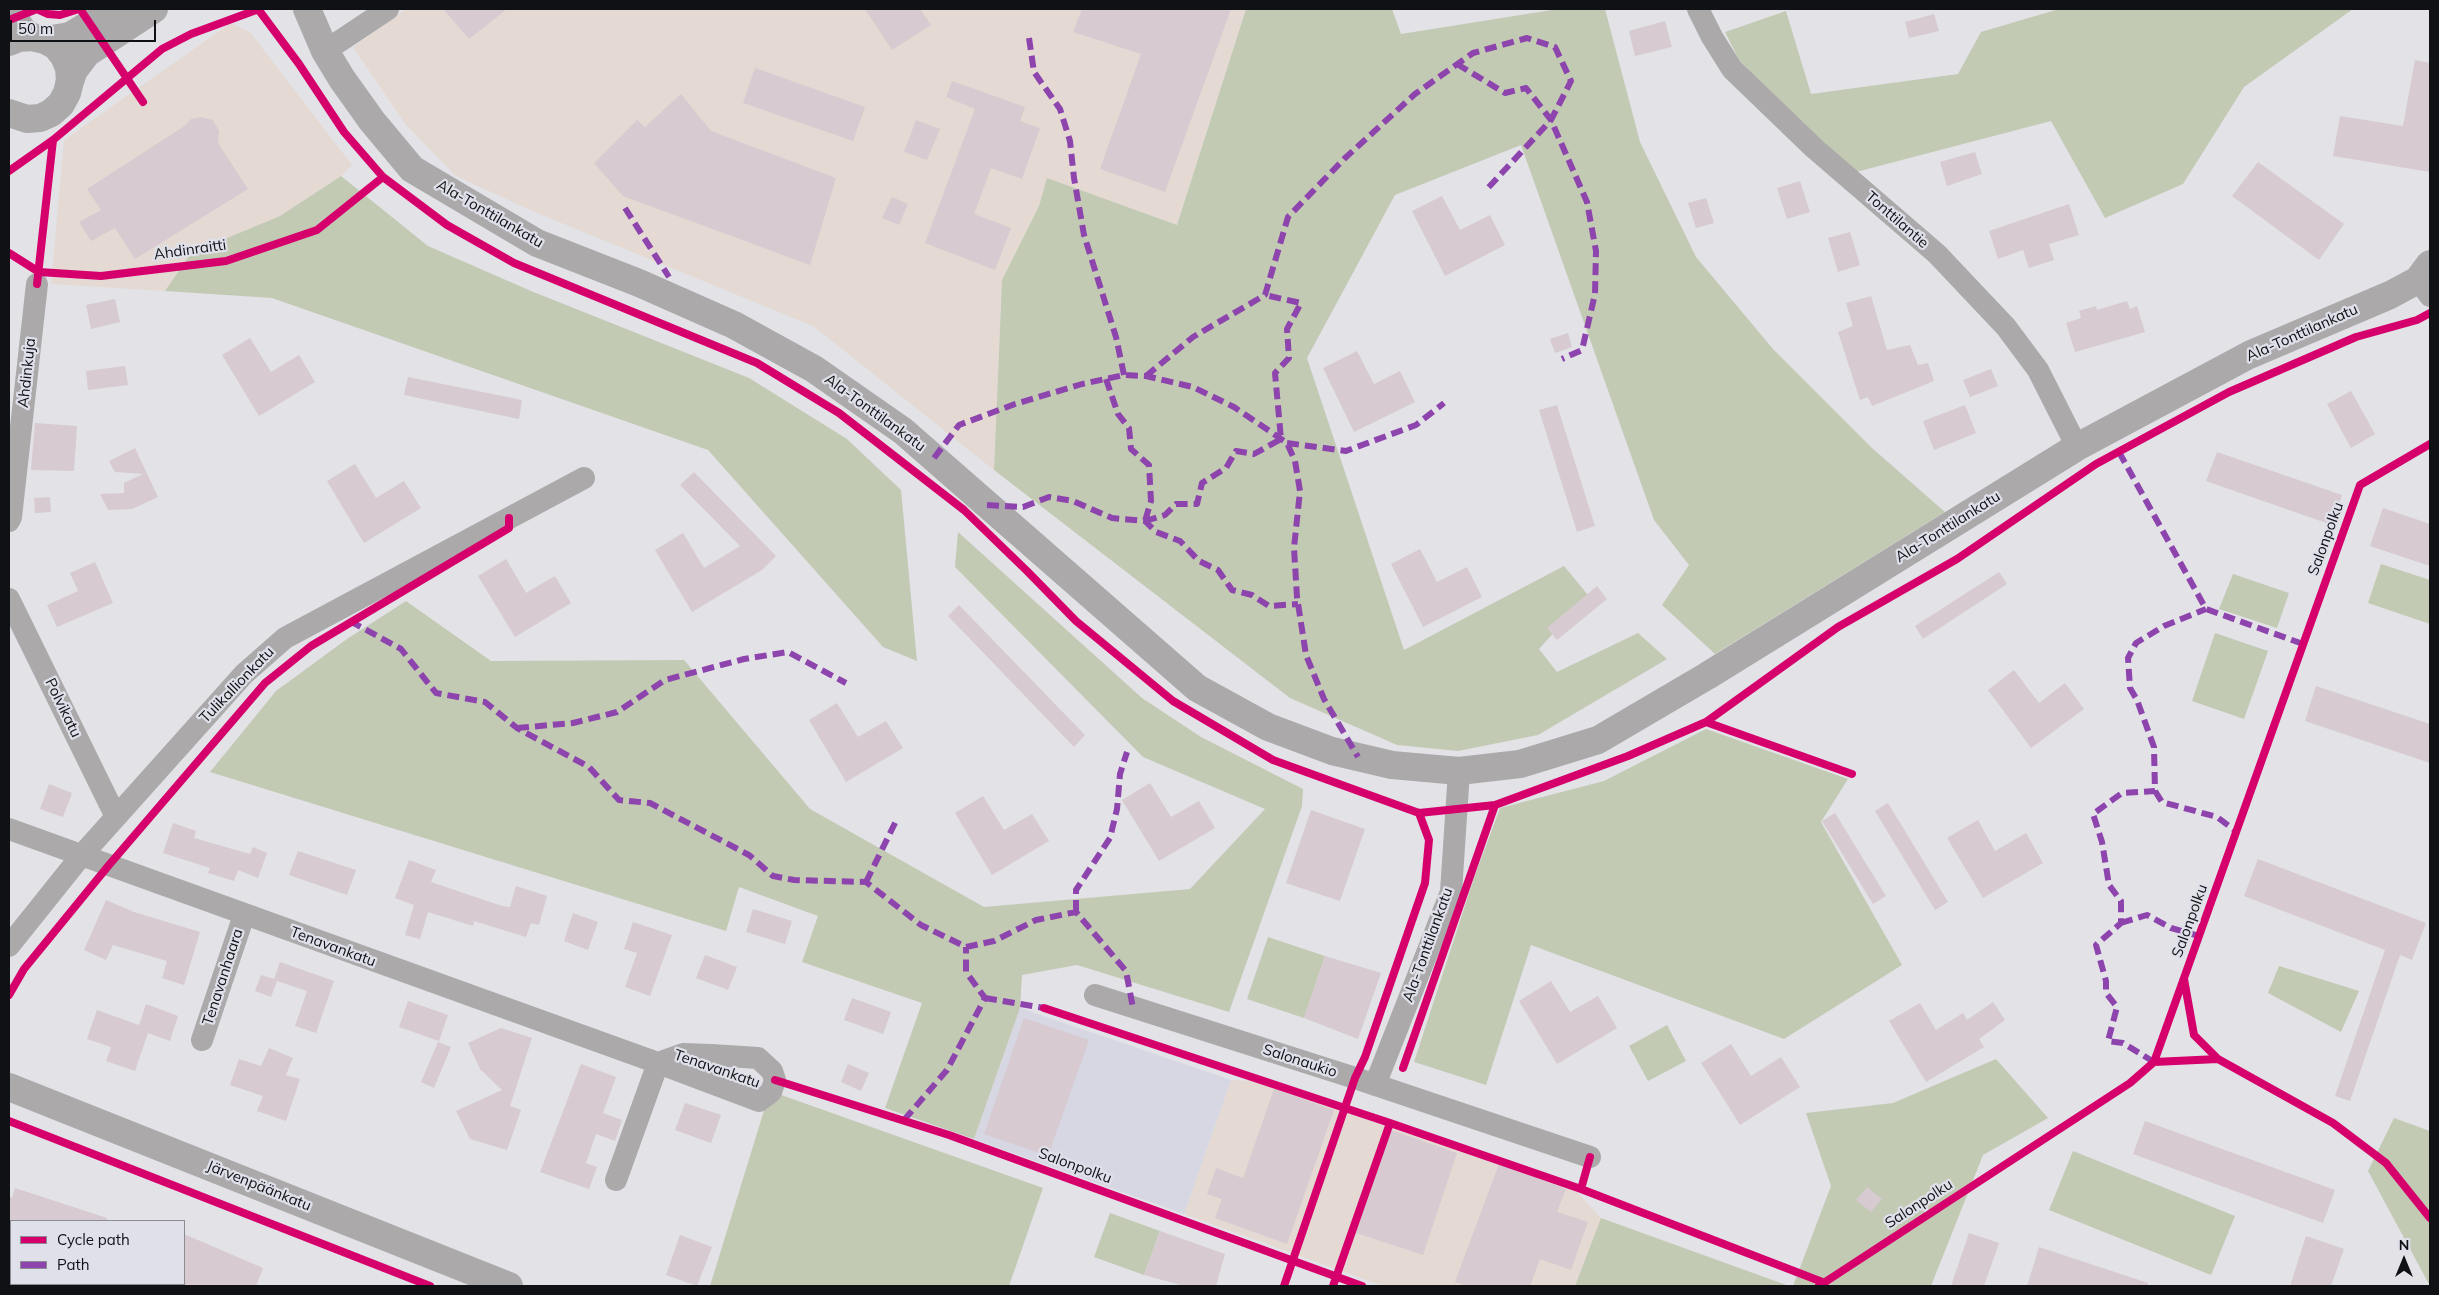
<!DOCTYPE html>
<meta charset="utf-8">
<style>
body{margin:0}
#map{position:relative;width:2439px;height:1295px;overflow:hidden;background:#e2e2e7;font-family:Mulish,sans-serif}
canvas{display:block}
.frame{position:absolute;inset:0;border:10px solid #101114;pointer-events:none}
.legend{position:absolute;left:10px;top:1220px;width:175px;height:65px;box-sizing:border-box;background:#dfe0ea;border:1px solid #8c8d94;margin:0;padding:6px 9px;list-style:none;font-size:15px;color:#101114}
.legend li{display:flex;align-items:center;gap:10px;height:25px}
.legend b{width:25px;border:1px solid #8c8d94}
.north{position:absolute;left:2379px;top:1235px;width:50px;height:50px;-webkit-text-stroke:4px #dfe0ea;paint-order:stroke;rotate:0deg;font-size:14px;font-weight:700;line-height:20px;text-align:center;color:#101114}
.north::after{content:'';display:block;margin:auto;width:18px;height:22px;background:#101114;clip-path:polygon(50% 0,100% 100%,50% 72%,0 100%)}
.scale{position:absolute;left:10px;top:20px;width:146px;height:22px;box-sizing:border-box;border:2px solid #101114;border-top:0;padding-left:6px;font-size:15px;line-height:18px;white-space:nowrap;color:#101114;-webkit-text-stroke:4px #dfe0ea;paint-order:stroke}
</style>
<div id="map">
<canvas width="2439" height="1295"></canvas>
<div class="frame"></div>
<ul class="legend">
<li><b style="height:6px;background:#d6006c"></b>Cycle path</li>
<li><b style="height:6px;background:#8e44ad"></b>Path</li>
</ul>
<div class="north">N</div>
<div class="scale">50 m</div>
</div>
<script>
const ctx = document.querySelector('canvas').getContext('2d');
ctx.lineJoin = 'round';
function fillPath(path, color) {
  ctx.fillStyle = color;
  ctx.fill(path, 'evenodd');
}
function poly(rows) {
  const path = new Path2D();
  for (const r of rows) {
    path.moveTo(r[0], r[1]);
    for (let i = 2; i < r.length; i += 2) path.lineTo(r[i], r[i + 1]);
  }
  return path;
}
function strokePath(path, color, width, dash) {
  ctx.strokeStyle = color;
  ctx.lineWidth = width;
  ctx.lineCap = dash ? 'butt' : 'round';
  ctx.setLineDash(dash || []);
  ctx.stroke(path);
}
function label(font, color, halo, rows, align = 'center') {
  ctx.font = font + ' Mulish,sans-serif';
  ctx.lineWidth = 4.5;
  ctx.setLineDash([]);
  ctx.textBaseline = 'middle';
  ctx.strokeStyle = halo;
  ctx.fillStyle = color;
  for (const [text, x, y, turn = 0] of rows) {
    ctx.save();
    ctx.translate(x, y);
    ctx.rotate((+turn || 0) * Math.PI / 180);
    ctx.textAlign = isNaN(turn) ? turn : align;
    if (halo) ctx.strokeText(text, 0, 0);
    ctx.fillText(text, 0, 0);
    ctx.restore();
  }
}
fillPath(poly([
 [406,9,1246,9,1177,225,1047,179,1039,206,1002,280,994,470,813,326,537,213,456,176,406,125,353,47],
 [231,23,250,32,352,165,341,176,280,216,191,253,165,291,51,284,64,140],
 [1231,1080,1253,1081,1574,1189,1601,1218,1575,1286,1383,1286,1184,1214]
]), '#e4dad3');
fillPath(poly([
 [1020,1008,1231,1080,1184,1214,974,1139]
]), '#d6d7e3');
fillPath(poly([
 [1246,9,1392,9,1401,34,1558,9,1605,9,1640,142,1696,257,1773,349,1872,448,1945,512,1715,654,1662,605,1689,565,1654,520,1521,145,1395,195,1307,358,1404,650,1564,566,1588,595,1539,649,1557,672,1638,633,1667,659,1538,735,1458,751,1397,745,1290,698,994,470,1002,280,1039,206,1047,178,1177,225],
 [2059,9,2353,9,2244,87,2183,184,2105,218,2051,121,1856,172,1786,110,1739,60,1725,32,1786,11,1811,94,1958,74,1981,32],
 [341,176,428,246,531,291,749,378,847,439,901,490,917,661,883,647,708,450,272,298,165,291,191,253,280,216],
 [958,532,1142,698,1201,737,1303,789,1302,806,1229,1012,1077,965,1022,975,1020,1008,974,1139,885,1108,922,1003,802,962,818,916,739,887,726,931,210,772,276,691,347,639,406,601,491,661,684,660,810,809,984,907,1190,889,1265,809,1143,757,955,567],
 [2381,564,2430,580,2430,624,2368,603],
 [2233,574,2289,593,2277,628,2219,609],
 [2215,633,2268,651,2244,719,2192,701],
 [1706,729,1848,779,1821,822,1902,965,1784,1039,1531,945,1486,1085,1414,1062,1474,878,1500,808,1604,781],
 [1268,937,1325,956,1304,1018,1247,999],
 [2279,966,2359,991,2341,1032,2268,993],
 [1667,1025,1686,1061,1648,1081,1629,1046],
 [1996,1059,2048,1118,1983,1155,1931,1286,1793,1286,1831,1186,1806,1113,1893,1103],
 [770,1091,1043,1188,1009,1286,710,1286],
 [2394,1118,2430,1131,2430,1286,2368,1171],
 [2073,1151,2235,1216,2211,1275,2049,1210],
 [1110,1213,1160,1231,1144,1275,1094,1257],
 [1601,1218,1789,1286,1575,1286]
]), '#c3cab4');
fillPath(poly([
 [443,9,507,9,469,39],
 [865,9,920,9,931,25,892,50],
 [1082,9,1231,9,1165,192,1100,169,1141,54,1073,32],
 [1934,14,1939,31,1909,38,1905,22],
 [1665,21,1672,47,1635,56,1629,31],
 [2415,60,2430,63,2430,172,2333,156,2340,116,2403,126],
 [755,68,865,107,853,141,743,103],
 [952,81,1025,107,1020,121,1040,128,1022,179,991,168,974,214,1011,228,995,270,925,243,975,109,946,97],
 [681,94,711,131,836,178,810,265,623,196,594,163,637,120,645,127],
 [201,117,213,120,219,131,218,143,248,189,135,259,115,228,91,241,79,222,101,210,87,189,183,127,191,119],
 [916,120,940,129,927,160,904,152],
 [1975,152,1982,174,1947,186,1940,162],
 [2258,162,2344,224,2319,260,2232,196],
 [1800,181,1810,212,1787,219,1777,188],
 [1442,196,1460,230,1490,215,1505,245,1445,276,1412,211],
 [892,197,908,204,899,225,882,218],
 [1706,198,1714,223,1696,228,1688,203],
 [2069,204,2079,235,2049,244,2054,260,2029,268,2023,250,1998,259,1989,231],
 [1850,232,1860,265,1838,272,1828,238],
 [1871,296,1887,350,1910,345,1918,365,1928,363,1934,381,1872,406,1868,397,1860,400,1838,332,1853,326,1846,303],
 [115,299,120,322,91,329,86,305],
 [2127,301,2130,309,2137,306,2145,332,2075,352,2066,323,2081,318,2079,311,2096,306,2097,310],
 [1568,333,1572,347,1555,353,1550,339],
 [250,338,271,372,299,355,315,382,259,416,222,355],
 [1357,351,1374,384,1400,371,1415,402,1354,432,1323,368],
 [125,366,128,385,88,390,86,371],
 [1991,369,1998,386,1970,397,1963,380],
 [408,377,522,400,519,419,404,395],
 [2351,391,2375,434,2351,448,2327,404],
 [1557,405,1595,526,1577,532,1539,410],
 [1965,405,1976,433,1934,450,1923,421],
 [35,423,77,426,74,471,31,470],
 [135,448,158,497,132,509,108,510,100,494,124,493,124,483,143,474,115,472,109,461],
 [2217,452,2342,495,2332,525,2206,481],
 [355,464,376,498,404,481,421,508,364,543,327,481],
 [694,472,776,556,762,570,692,612,655,550,683,533,704,568,740,546,680,485],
 [50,497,51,512,35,513,34,498],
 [2383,508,2430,524,2430,566,2370,546],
 [1420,549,1437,582,1467,567,1482,597,1423,627,1391,564],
 [506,559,526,593,555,576,571,603,515,637,478,576],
 [95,562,113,603,57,627,47,605,78,591,70,573],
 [1999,572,2007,584,1923,639,1915,626],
 [1597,586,1607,599,1557,640,1547,628],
 [959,605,1085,735,1074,747,948,616],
 [2014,670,2039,703,2065,683,2084,709,2031,748,1988,690],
 [2316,686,2430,724,2430,763,2305,721],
 [837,703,858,737,886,721,903,748,846,782,809,720],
 [1150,783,1171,817,1199,801,1215,828,1159,861,1122,800],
 [49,784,72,793,63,817,40,809],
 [983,796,1004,830,1032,814,1049,841,992,875,955,813],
 [1888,803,1948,902,1935,910,1875,811],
 [1311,810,1365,829,1340,901,1286,883],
 [1835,813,1886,896,1873,904,1822,821],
 [1978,820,1995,851,2026,833,2043,863,1983,898,1947,838],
 [173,823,196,831,194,838,250,854,253,847,267,853,258,878,238,870,234,881,208,873,210,868,163,853],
 [298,851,356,870,347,895,289,875],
 [2258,859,2426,923,2412,960,2400,955,2350,1101,2335,1096,2385,950,2244,896],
 [409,860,436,870,431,882,502,906,510,907,516,886,547,896,539,925,531,923,526,937,474,921,473,926,428,912,420,939,405,935,414,905,395,898],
 [106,900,134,912,200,932,184,985,162,978,167,961,113,945,106,960,84,950],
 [753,909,792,921,785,944,746,932],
 [573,913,598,922,588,950,564,941],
 [633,922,672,935,650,996,625,987,637,953,624,949],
 [705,955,737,967,728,990,696,978],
 [1325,956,1381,973,1358,1039,1304,1018],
 [280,962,334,981,316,1033,295,1026,307,991,277,981,271,997,255,991,261,975,274,979],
 [1551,981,1570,1012,1598,996,1617,1028,1557,1064,1519,1001],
 [852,998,891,1012,883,1034,844,1020],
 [408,1001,448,1015,439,1041,399,1027],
 [1993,1002,2005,1020,1979,1039,1984,1047,1926,1082,1889,1021,1920,1003,1936,1030,1963,1013,1967,1020],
 [146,1004,178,1016,170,1041,148,1033,135,1071,106,1061,111,1047,87,1039,97,1010,139,1025],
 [1024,1018,1089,1040,1048,1156,984,1134],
 [501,1028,532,1038,510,1106,521,1110,507,1150,470,1139,456,1111,502,1090,480,1069,468,1043],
 [438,1042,451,1047,434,1088,421,1082],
 [1731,1044,1751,1076,1781,1057,1800,1087,1740,1125,1701,1063],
 [269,1048,293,1058,286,1075,300,1079,286,1121,257,1111,263,1096,230,1085,239,1059,261,1066],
 [581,1064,616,1077,603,1113,622,1120,615,1141,596,1134,586,1163,597,1167,589,1189,540,1172],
 [848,1064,869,1073,861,1091,841,1082],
 [1274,1089,1334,1110,1287,1244,1215,1218,1222,1199,1207,1194,1216,1168,1243,1178],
 [685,1103,721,1115,711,1143,675,1130],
 [2145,1121,2335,1190,2323,1223,2133,1154],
 [1391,1130,1457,1153,1423,1255,1356,1233],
 [1499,1164,1566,1189,1557,1212,1588,1222,1571,1270,1540,1259,1530,1286,1467,1286,1455,1282],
 [1867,1187,1882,1199,1871,1212,1856,1200],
 [15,1188,107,1218,107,1221,9,1221,9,1196,12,1198],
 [1160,1231,1225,1254,1216,1286,1184,1286,1144,1275],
 [1969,1233,1999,1243,1984,1286,1951,1286],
 [184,1234,263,1268,256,1286,184,1286],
 [680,1235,712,1247,697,1286,666,1275],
 [2306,1236,2344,1249,2331,1286,2290,1286],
 [2039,1247,2148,1283,2148,1286,2027,1286]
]), '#d7cad1');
strokePath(poly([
 [1698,9,1712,37,1732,69,1814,148,1937,254,2006,327,2038,370,2077,447],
 [325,51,388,9],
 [2418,280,2430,296],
 [9,521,11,517,37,284],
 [9,599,116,817],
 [9,829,658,1063,759,1101,771,1092,775,1080,772,1071,758,1058,711,1055,683,1054,658,1063,616,1180],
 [9,946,81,856,244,674,285,638,584,478],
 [1095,995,1355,1078,1590,1157],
 [202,1040,244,915],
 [1375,1085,1451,892,1459,771]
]), '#aba9aa', 22);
strokePath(poly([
 [13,9,18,24,23,31,32,37],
 [307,9,325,51,342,79,372,121,412,169,537,243,639,283,734,325,814,369,903,431,1197,688,1268,727,1332,751,1392,765,1459,771,1520,764,1598,740,1707,676,2077,447,2249,355,2390,295,2418,280,2430,264],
 [45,40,70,36,115,9],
 [9,42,19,38,32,37,45,40,56,46,64,56,69,68,70,81,67,93,61,104,51,113,40,118,27,119,9,113],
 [69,84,74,70,87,53,154,9],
 [9,1087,509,1286]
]), '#aba9aa', 28);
strokePath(poly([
 [1029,38,1034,72,1060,109,1070,141,1074,178,1084,235,1116,337,1124,375],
 [1457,64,1505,93,1526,88,1551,120,1488,188],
 [625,208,669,277],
 [1146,376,1193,337,1265,295,1288,217,1344,159,1415,94,1473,53,1527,38,1555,47,1571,81,1551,120,1587,202,1596,251,1595,294,1582,350,1562,359],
 [1106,379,1118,414,1129,428,1131,449,1149,465,1151,501,1145,521],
 [1287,443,1346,451,1416,425,1444,403],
 [2119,452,2206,609,2303,644],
 [934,458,959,425,1015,404,1082,384,1124,375,1146,376,1193,387,1234,407,1268,430,1287,443,1295,461,1300,491,1294,548,1297,597,1306,655,1324,699,1358,757],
 [987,505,1023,507,1049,497,1073,501,1112,518,1145,521,1156,532,1180,541,1199,561,1218,570,1232,590,1252,595,1269,606,1298,604],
 [1145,521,1165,515,1176,504,1197,504,1202,483,1226,468,1236,451,1254,454,1281,439,1275,373,1289,358,1287,329,1301,303,1265,295],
 [350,621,401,649,436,693,485,702,517,728,589,767,619,800,650,803,749,855,773,876,794,880,866,882,921,925,966,947,994,941,1036,920,1076,912,1126,971,1133,1008],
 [517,728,573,723,617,712,665,680,744,659,788,652,846,683],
 [2155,791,2162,802,2217,817,2237,832],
 [866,882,897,819],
 [1076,912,1076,890,1110,838,1117,809,1120,774,1127,752],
 [2121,923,2147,915,2171,928,2199,936],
 [985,998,1044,1008],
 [2154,1062,2123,1043,2108,1041,2117,1007,2106,993,2106,981,2096,945,2121,923,2121,901,2109,885,2102,842,2093,814,2122,793,2155,791,2154,747,2137,700,2130,688,2128,658,2136,643,2164,626,2206,609],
 [904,1120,947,1070,985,998,966,972,966,947]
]), '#8e44ad', 6, [12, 6]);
strokePath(poly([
 [80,9,143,102],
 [258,9,299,64,344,132,383,177,447,225,514,263,757,363,839,413,964,510,1027,571,1076,621,1173,701,1273,760,1419,813,1495,805,1628,756,1706,722,1838,627,1957,559,2096,464,2229,392,2356,337,2417,320,2430,313],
 [9,20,37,9,48,14,60,15,79,9],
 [9,171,53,140,162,49,191,34,259,9],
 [9,253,39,272,101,276,226,261,317,230,383,177],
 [37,284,53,140],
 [1706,722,1852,774],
 [2184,979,2194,1035,2218,1059],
 [9,995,24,969,109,865,265,683,311,646,509,528,509,518],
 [1044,1008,1390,1123],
 [2154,1062,2218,1059,2333,1123,2386,1163,2430,1218],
 [1403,1068,1495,805],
 [775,1080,949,1135,1362,1286],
 [9,1121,430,1286],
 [1581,1189,1825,1283],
 [1284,1286,1355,1078,1365,1057,1425,883,1429,840,1419,813],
 [1333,1286,1390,1123,1581,1189,1590,1157],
 [1819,1286,2130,1083,2154,1062,2360,485,2430,444]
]), '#d6006c', 8);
label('15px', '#101114', '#dfe0ea', [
 ["Ala-Tonttilankatu",490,214,30],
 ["Tonttilantie",1897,220,41],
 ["Ahdinraitti",190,250,-8],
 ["Ala-Tonttilankatu",2302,333,-24],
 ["Ahdinkuja",27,373,-84],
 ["Ala-Tonttilankatu",875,413,36],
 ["Ala-Tonttilankatu",1948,527,-32],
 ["Salonpolku",2326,539,-70],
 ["Tulikallionkatu",237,685,-46],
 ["Polvikatu",63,708,64],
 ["Salonpolku",2190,921,-70],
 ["Ala-Tonttilankatu",1428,945,-70],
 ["Tenavankatu",333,947,20],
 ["Tenavanhaara",223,977,-72],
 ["Salonaukio",1300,1061,18],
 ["Tenavankatu",717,1069,19],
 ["Salonpolku",1075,1166,20],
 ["Järvenpäänkatu",259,1186,22],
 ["Salonpolku",1919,1204,-33]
]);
</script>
